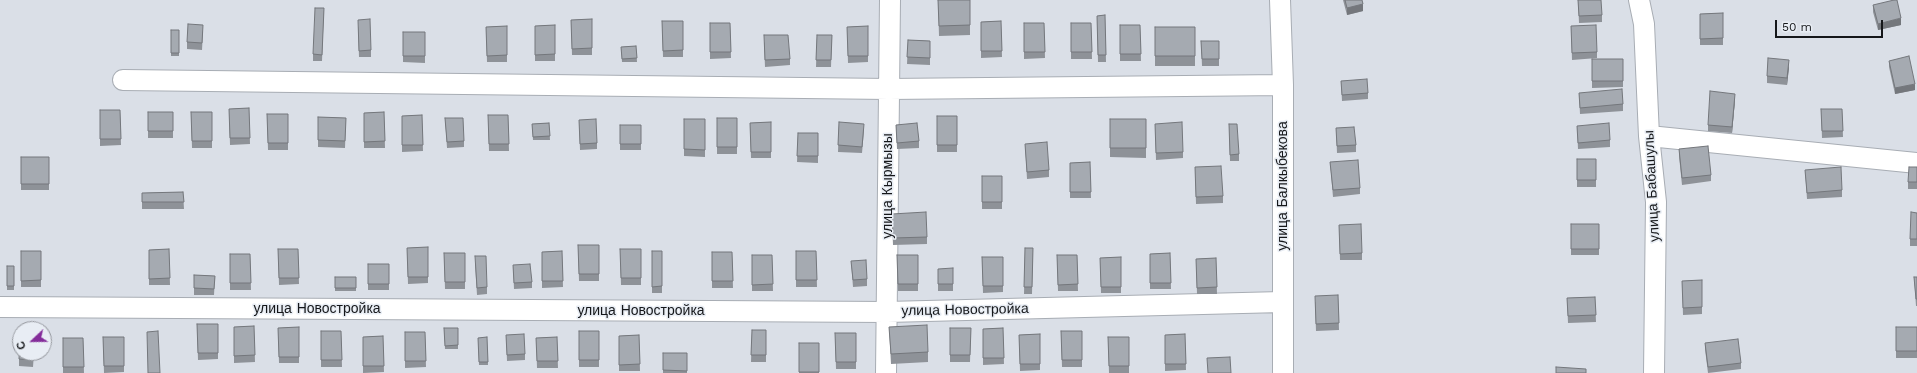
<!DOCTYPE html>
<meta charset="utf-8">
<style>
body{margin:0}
#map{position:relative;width:1917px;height:373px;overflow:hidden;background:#dadfe7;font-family:"Work Sans",sans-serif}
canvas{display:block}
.north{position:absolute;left:12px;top:321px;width:40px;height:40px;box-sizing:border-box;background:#e8edf4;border:1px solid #94979d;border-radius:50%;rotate:248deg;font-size:11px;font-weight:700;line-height:16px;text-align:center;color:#15171a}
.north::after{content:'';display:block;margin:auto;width:14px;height:18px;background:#842d9a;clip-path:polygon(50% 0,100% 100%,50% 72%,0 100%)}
.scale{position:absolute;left:1775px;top:20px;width:108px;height:18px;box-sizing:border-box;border:2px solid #15171a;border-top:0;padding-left:5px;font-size:12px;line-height:14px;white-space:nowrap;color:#15171a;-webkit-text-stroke:3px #e8edf4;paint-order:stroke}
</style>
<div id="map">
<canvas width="1917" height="373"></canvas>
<div class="north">С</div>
<div class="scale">50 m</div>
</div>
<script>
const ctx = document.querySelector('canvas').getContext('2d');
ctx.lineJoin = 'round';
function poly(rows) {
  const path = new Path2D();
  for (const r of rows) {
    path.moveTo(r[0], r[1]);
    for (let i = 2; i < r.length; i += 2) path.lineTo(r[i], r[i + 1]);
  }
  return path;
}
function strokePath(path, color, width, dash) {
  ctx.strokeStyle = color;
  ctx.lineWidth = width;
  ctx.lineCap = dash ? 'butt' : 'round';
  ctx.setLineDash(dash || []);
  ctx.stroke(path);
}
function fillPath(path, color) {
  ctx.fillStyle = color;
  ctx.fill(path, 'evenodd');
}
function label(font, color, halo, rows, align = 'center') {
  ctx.font = font + ' "Work Sans",sans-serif';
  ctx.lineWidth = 3;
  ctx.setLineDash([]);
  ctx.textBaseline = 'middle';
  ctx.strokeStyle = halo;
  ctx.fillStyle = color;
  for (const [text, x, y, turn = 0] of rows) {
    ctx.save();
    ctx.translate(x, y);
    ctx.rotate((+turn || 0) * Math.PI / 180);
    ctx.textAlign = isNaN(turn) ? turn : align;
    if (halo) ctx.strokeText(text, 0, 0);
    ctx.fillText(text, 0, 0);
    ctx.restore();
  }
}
const minor = poly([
 [1280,0,1283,85,1283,373],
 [1639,0,1644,24,1649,136,1656,202,1654,373],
 [123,80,889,89,1283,85],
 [1649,136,1917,163],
 [0,307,887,312,1282,302],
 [886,373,890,0]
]);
strokePath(minor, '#a8adb4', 22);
strokePath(minor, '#fff', 20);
fillPath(poly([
 [938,0,970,0,970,35,939,36],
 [1343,0,1362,0,1363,11,1347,15],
 [1578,0,1602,15,1602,22,1579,23],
 [1873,5,1901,25,1878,30,1873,12],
 [324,8,322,61,313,61,313,54],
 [1723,13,1723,45,1700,45,1700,14],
 [1105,15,1106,62,1098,62,1097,16],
 [592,19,592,55,572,55,571,20],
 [662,21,683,21,683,57,663,57],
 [1001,21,1002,57,981,58,981,22],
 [710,23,730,23,731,58,710,59],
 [1024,23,1044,23,1045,58,1024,59],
 [1071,23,1091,23,1092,59,1071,59],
 [555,25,555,61,535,61,535,26],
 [1120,25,1140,25,1141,61,1120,61],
 [358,26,371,50,371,57,359,57],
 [507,26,507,62,487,62,486,27],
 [868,26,868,62,848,63,847,27],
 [1571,26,1597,52,1597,58,1572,60],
 [1155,27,1195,27,1195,66,1155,66],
 [171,30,179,30,179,56,171,56],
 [203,31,202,50,187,49,187,42],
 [403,32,425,32,425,63,403,62],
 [817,35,832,35,831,67,816,67],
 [908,40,930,41,930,65,907,64],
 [1201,41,1219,41,1219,66,1202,66],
 [764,42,790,59,790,65,765,67],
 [636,46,637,62,622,62,621,47],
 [1592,59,1623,59,1623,87,1592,88],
 [1889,61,1915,90,1895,94,1889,67],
 [1789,67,1787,85,1767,83,1767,76],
 [1341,81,1368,93,1368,99,1342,101],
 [1579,93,1623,104,1623,111,1580,114],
 [1735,100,1732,133,1708,131,1708,125],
 [249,108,250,144,230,145,229,109],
 [1821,109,1842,109,1843,137,1822,138],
 [100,110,120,110,121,145,100,146],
 [148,112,173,112,173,138,148,138],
 [191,112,212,112,212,148,192,148],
 [384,112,385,148,364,148,364,113],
 [267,114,288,114,288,150,268,150],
 [422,115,423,151,402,152,402,116],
 [488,115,508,115,509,151,489,151],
 [937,116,957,116,957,152,937,152],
 [318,117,346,118,345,148,318,147],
 [445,118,464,141,464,147,447,148],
 [717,118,737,118,737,154,717,154],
 [684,119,705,119,705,157,684,156],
 [1110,119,1146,119,1146,158,1110,157],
 [579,120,597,143,597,149,580,150],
 [771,122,771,158,751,158,750,123],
 [839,122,864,130,862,153,838,152],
 [549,123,550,140,533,140,532,124],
 [1155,124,1183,152,1183,158,1156,160],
 [1229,124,1239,154,1239,161,1230,161],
 [620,125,641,125,641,150,620,150],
 [896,125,919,141,919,148,897,149],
 [1577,126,1610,140,1610,147,1578,149],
 [1336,128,1356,145,1356,152,1337,153],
 [798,133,818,133,818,163,797,162],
 [1025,144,1049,170,1049,177,1027,179],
 [1679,149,1711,175,1711,181,1682,185,1679,156],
 [21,157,49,157,49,190,21,190],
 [1577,159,1596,159,1596,187,1577,187],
 [1090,162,1091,198,1070,198,1070,163],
 [1330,162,1360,188,1360,194,1333,197],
 [1195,167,1223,196,1223,203,1196,204],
 [1917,167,1917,189,1908,189,1908,182],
 [1805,170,1842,190,1842,197,1807,199],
 [982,176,1002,176,1002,209,982,209],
 [183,192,184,209,142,209,142,193],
 [1917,213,1917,246,1910,246,1910,239],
 [892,220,927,237,927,244,893,245],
 [1571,224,1599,224,1599,255,1571,255],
 [1339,225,1362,253,1362,260,1340,260],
 [578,245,599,245,599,281,579,281],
 [428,247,428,283,408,284,407,248],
 [1025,248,1033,248,1032,294,1024,294],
 [169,249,170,285,149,285,149,250],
 [278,249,298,249,299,284,279,285],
 [620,249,641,249,641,285,621,285],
 [21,251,41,251,41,287,21,287],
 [562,251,563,287,542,288,542,252],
 [652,251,662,251,662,293,652,293],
 [796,251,816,251,817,287,796,287],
 [712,252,732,252,733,288,712,288],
 [444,253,465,253,465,289,445,289],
 [1170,253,1171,289,1150,289,1150,254],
 [230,254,250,254,251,290,230,290],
 [752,255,772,255,773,291,752,291],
 [897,255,918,255,918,291,898,291],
 [1057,255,1077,255,1078,291,1058,291],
 [982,257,1003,257,1003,292,983,293],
 [1121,257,1121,293,1101,293,1100,258],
 [1216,258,1217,294,1197,294,1196,259],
 [851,261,867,279,867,286,853,287],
 [475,263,487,287,487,294,477,295],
 [368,264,389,264,389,290,368,290],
 [513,265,532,282,532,288,514,289],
 [7,266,14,266,14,290,7,290],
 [953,268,953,291,938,291,938,275],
 [194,275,215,276,214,295,194,295],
 [335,277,356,277,356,291,335,291],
 [1914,277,1917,277,1917,306,1916,306],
 [1702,280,1702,314,1683,315,1682,281],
 [1338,295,1339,330,1316,331,1315,302],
 [1595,297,1596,322,1568,323,1567,298],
 [197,324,218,324,218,359,198,360],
 [254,326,255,362,234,363,234,327],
 [299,327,299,363,279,363,278,328],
 [889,327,928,352,928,362,891,364],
 [1896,327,1917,327,1917,358,1896,358],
 [444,328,458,328,458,349,445,349],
 [950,328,971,328,970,362,950,362],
 [1003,328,1004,364,983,365,983,329],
 [752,330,766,330,766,362,751,362],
 [321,331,341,331,342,367,321,367],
 [579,331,599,331,599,367,579,367],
 [1061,331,1082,331,1082,367,1062,367],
 [405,332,425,332,426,367,405,368],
 [835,333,856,333,856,369,836,369],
 [1040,334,1040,370,1020,371,1019,335],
 [1185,334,1186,370,1165,371,1165,335],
 [506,335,525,354,525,360,507,361],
 [639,335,640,371,619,371,619,336],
 [383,336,384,372,363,373,363,337],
 [103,337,124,337,124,372,104,373],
 [487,337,488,365,479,365,478,338],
 [557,337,558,368,537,368,536,338],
 [1108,337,1129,337,1129,373,1109,373],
 [63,338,83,338,84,373,63,373],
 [799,343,819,343,819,373,799,373],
 [1705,343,1741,363,1741,369,1708,373,1705,349],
 [34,353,33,367,19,366,19,359],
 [663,353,687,353,687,373,663,373]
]), '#8e9298');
fillPath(poly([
 [1363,4,1363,11,1347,15,1347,8],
 [1901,18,1901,25,1878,30,1878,24],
 [1789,60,1789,67,1787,85,1787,78],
 [1915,84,1915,90,1895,94,1895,88],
 [1735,94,1735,100,1732,133,1732,127]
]), '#74777c');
const building = poly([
 [938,0,970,0,970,25,939,26,938,0],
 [1345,0,1362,0,1363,4,1347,8,1345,0],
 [1578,0,1601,0,1602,15,1579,16,1578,0],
 [1894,0,1897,0,1901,18,1878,24,1873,5,1894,0],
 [315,8,324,8,322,55,313,54,315,8],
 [1723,13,1723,38,1700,39,1700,14,1723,13],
 [1105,15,1106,55,1098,55,1097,16,1105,15],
 [370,19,371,50,359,51,358,20,370,19],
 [592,19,592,48,572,49,571,20,592,19],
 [662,21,683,21,683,50,663,51,662,21],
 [1001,21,1002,51,981,51,981,22,1001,21],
 [710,23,730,23,731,52,710,52,710,23],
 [1024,23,1044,23,1045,52,1024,52,1024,23],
 [1071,23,1091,23,1092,52,1071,52,1071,23],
 [188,24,203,25,202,43,187,42,188,24],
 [555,25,555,54,535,55,535,26,555,25],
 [1120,25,1140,25,1141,54,1120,54,1120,25],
 [1596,25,1597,52,1572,53,1571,26,1596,25],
 [507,26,507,55,487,56,486,27,507,26],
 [868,26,868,56,848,56,847,27,868,26],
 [1155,27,1195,27,1195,56,1155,56,1155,27],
 [171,30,179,30,179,53,171,53,171,30],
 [403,32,425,32,425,56,403,56,403,32],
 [764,35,788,35,790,59,765,60,764,35],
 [817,35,832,35,831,60,816,60,817,35],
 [908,40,930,41,930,58,907,57,908,40],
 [1201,41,1219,41,1219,59,1202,59,1201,41],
 [636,46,637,58,622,59,621,47,636,46],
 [1909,56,1915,84,1895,88,1889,61,1909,56],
 [1768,58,1789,60,1787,78,1767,76,1768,58],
 [1592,59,1623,59,1623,81,1592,81,1592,59],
 [1367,79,1368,93,1342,95,1341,81,1367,79],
 [1622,89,1623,104,1580,108,1579,93,1622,89],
 [1710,91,1735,94,1732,127,1708,125,1710,91],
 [249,108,250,138,230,138,229,109,249,108],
 [1821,109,1842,109,1843,131,1822,131,1821,109],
 [100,110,120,110,121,139,100,139,100,110],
 [148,112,173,112,173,131,148,131,148,112],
 [191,112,212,112,212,141,192,141,191,112],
 [384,112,385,141,364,142,364,113,384,112],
 [267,114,288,114,288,143,268,143,267,114],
 [422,115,423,145,402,145,402,116,422,115],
 [488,115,508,115,509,144,489,144,488,115],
 [937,116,957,116,957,145,937,145,937,116],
 [318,117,346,118,345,141,318,140,318,117],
 [445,118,463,118,464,141,447,142,445,118],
 [717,118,737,118,737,147,717,147,717,118],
 [596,119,597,143,580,144,579,120,596,119],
 [684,119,705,119,705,150,684,149,684,119],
 [1110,119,1146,119,1146,148,1110,148,1110,119],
 [771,122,771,152,751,152,750,123,771,122],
 [839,122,864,124,862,147,838,145,839,122],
 [1182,122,1183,152,1156,153,1155,124,1182,122],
 [549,123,550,136,533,137,532,124,549,123],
 [917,123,919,141,897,143,896,125,917,123],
 [1609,123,1610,140,1578,143,1577,126,1609,123],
 [1229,124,1237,124,1239,154,1230,155,1229,124],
 [620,125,641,125,641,144,620,144,620,125],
 [1354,127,1356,145,1337,146,1336,128,1354,127],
 [798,133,818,133,818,156,797,156,798,133],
 [1047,142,1049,170,1027,172,1025,144,1047,142],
 [1708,146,1711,175,1682,178,1679,149,1708,146],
 [21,157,49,157,49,184,21,184,21,157],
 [1577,159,1596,159,1596,180,1577,180,1577,159],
 [1358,160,1360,188,1333,190,1330,162,1358,160],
 [1090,162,1091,192,1070,192,1070,163,1090,162],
 [1221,166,1223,196,1196,197,1195,167,1221,166],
 [1841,167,1842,190,1807,193,1805,170,1841,167],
 [1909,167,1917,167,1917,182,1908,182,1909,167],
 [982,176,1002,176,1002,202,982,202,982,176],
 [183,192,184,202,142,202,142,193,183,192],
 [926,212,927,237,893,238,892,214,926,212],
 [1911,212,1917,213,1917,239,1910,239,1911,212],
 [1361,224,1362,253,1340,254,1339,225,1361,224],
 [1571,224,1599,224,1599,249,1571,249,1571,224],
 [578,245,599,245,599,274,579,274,578,245],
 [428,247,428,277,408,277,407,248,428,247],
 [1025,248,1033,248,1032,287,1024,287,1025,248],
 [169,249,170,278,149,279,149,250,169,249],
 [278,249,298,249,299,278,279,278,278,249],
 [620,249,641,249,641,278,621,278,620,249],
 [21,251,41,251,41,280,21,281,21,251],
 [562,251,563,281,542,281,542,252,562,251],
 [652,251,662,251,662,286,652,287,652,251],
 [796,251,816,251,817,280,796,280,796,251],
 [712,252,732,252,733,281,712,281,712,252],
 [444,253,465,253,465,282,445,282,444,253],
 [1170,253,1171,283,1150,283,1150,254,1170,253],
 [230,254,250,254,251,283,230,283,230,254],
 [752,255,772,255,773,284,752,285,752,255],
 [897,255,918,255,918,284,898,284,897,255],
 [1057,255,1077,255,1078,284,1058,285,1057,255],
 [475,256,486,256,487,287,477,288,475,256],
 [982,257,1003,257,1003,286,983,286,982,257],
 [1121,257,1121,287,1101,287,1100,258,1121,257],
 [1216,258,1217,287,1197,288,1196,259,1216,258],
 [866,260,867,279,853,280,851,261,866,260],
 [368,264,389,264,389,284,368,284,368,264],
 [530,264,532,282,514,283,513,265,530,264],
 [7,266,14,266,14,286,7,286,7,266],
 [953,268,953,284,938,284,938,269,953,268],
 [194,275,215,276,214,289,194,288,194,275],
 [335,277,356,277,356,288,335,288,335,277],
 [1914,277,1917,277,1917,299,1916,299,1914,277],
 [1702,280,1702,307,1683,308,1682,281,1702,280],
 [1338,295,1339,323,1316,324,1315,296,1338,295],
 [1595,297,1596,315,1568,316,1567,298,1595,297],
 [197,324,218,324,218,353,198,353,197,324],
 [927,325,928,352,891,354,889,327,927,325],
 [254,326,255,355,234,356,234,327,254,326],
 [299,327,299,357,279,357,278,328,299,327],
 [1896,327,1917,327,1917,351,1896,351,1896,327],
 [444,328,458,328,458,345,445,346,444,328],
 [950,328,971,328,970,355,950,355,950,328],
 [1003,328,1004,358,983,358,983,329,1003,328],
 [752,330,766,330,766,355,751,355,752,330],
 [158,331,160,373,148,373,147,332,158,331],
 [321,331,341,331,342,360,321,360,321,331],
 [579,331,599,331,599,360,579,360,579,331],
 [1061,331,1082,331,1082,360,1062,360,1061,331],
 [405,332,425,332,426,361,405,361,405,332],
 [835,333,856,333,856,362,836,362,835,333],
 [524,334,525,354,507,355,506,335,524,334],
 [1040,334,1040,364,1020,364,1019,335,1040,334],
 [1185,334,1186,364,1165,364,1165,335,1185,334],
 [639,335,640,364,619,365,619,336,639,335],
 [383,336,384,366,363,366,363,337,383,336],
 [103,337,124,337,124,366,104,366,103,337],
 [487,337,488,362,479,362,478,338,487,337],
 [557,337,558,361,537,361,536,338,557,337],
 [1108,337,1129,337,1129,366,1109,366,1108,337],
 [63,338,83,338,84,367,63,367,63,338],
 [20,339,20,353,33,353,33,360,19,359,20,339],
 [1738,339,1741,363,1708,367,1705,343,1738,339],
 [799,343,819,343,819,372,799,372,799,343],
 [663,353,687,353,687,371,663,370,663,353],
 [1230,357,1231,373,1208,373,1207,358,1230,357],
 [1556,367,1586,369,1586,373,1556,373,1556,367]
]);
fillPath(building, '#a5aab1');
strokePath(building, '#74777c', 1);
label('14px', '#15171a', '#e8edf4', [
 ["улица Кырмызы",888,186,-90],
 ["улица Балкыбекова",1283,186,-90],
 ["улица Бабашулы",1652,186,-93],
 ["улица Новостройка",317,309],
 ["улица Новостройка",965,310,-1],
 ["улица Новостройка",641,311]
]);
</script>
